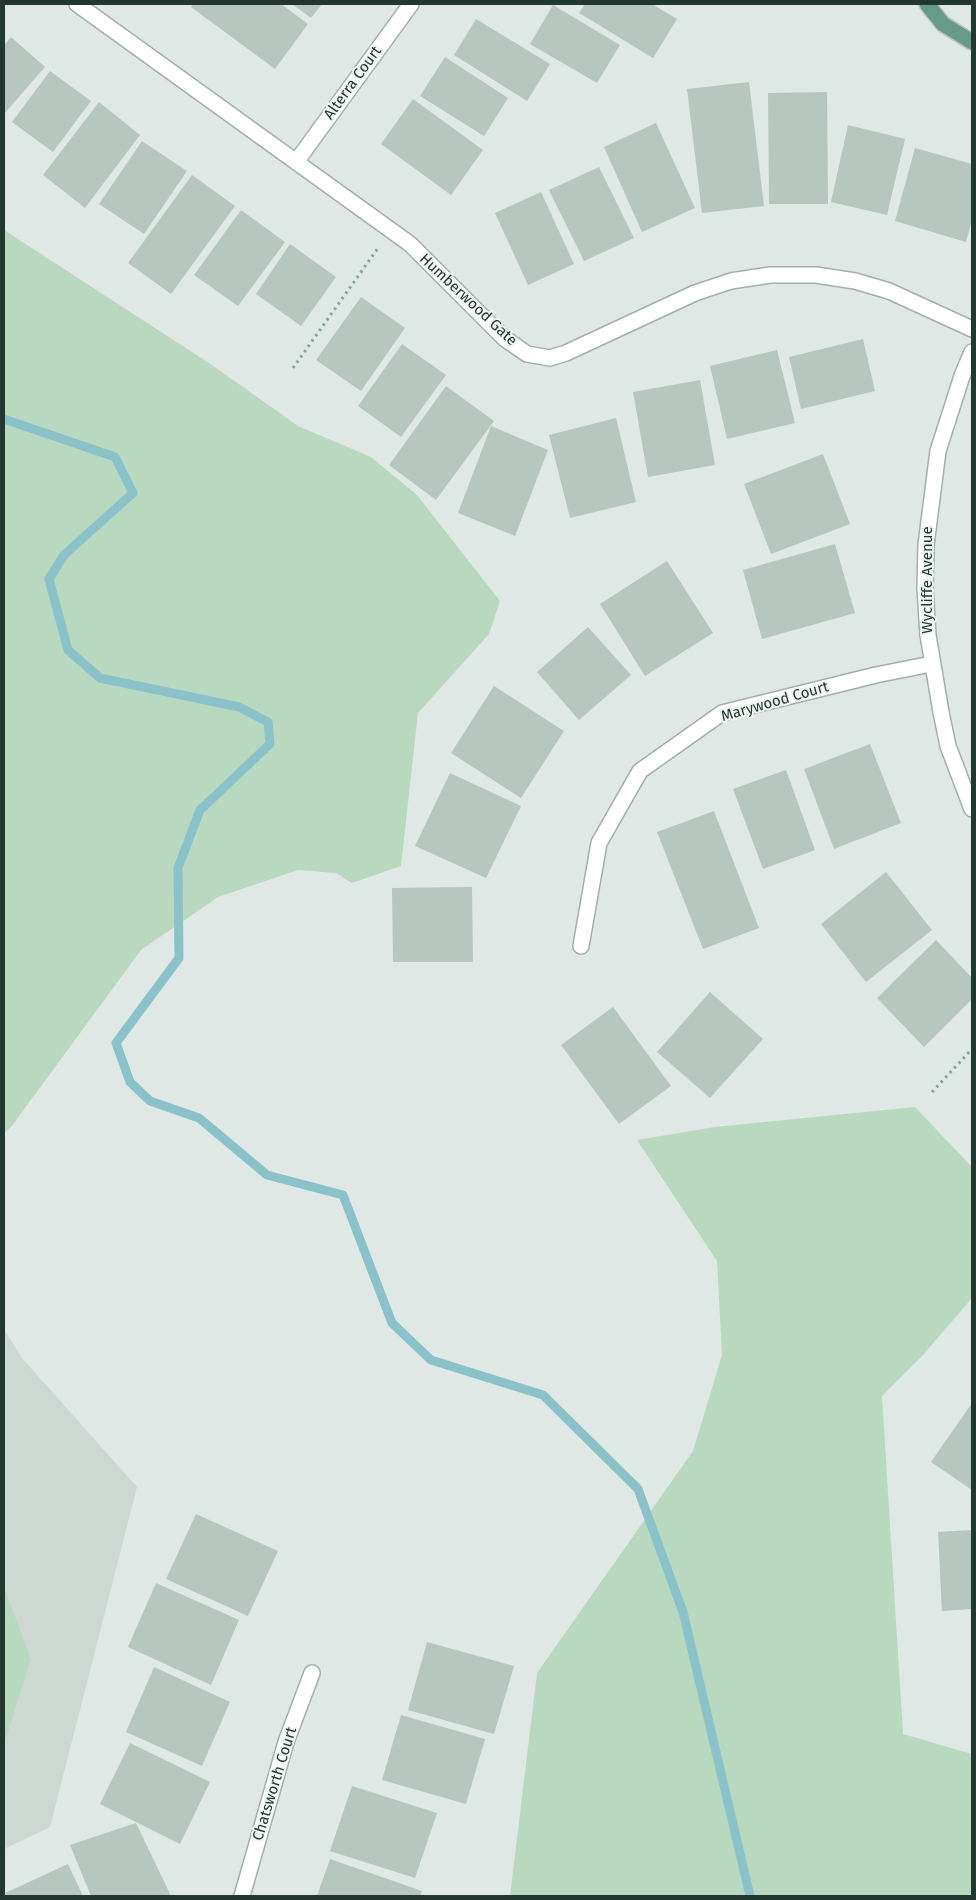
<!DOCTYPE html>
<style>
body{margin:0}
#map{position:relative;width:976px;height:1900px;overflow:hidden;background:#dfe8e4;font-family:"Fira Sans",sans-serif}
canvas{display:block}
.frame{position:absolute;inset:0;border:5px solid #223730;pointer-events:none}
</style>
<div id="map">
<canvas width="976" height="1900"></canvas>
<div class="frame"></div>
</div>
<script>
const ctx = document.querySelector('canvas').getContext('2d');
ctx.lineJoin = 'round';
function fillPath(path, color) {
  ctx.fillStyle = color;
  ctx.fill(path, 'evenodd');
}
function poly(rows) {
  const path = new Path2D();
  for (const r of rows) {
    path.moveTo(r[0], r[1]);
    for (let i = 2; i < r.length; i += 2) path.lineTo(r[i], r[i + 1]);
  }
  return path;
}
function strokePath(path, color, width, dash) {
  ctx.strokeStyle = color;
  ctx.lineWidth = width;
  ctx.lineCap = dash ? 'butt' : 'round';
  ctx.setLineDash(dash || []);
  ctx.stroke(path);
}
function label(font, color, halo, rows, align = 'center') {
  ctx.font = font + ' "Fira Sans",sans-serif';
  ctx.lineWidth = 4;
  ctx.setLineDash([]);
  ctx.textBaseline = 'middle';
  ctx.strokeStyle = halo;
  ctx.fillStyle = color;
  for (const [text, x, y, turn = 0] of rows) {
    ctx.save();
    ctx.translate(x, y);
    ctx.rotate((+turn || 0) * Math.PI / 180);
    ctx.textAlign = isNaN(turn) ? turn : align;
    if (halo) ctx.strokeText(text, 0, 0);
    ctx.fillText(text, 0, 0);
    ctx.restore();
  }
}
fillPath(poly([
 [4,1329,22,1358,137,1487,50,1827,4,1849]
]), '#cdd8d3');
fillPath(poly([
 [4,230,212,365,298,426,371,457,417,495,500,601,489,634,418,713,401,866,352,883,336,873,298,870,218,897,141,950,11,1127,4,1133],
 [915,1107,972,1167,972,1298,923,1355,882,1396,903,1734,972,1754,972,1896,510,1896,537,1673,693,1451,722,1355,717,1261,637,1140,715,1127],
 [4,1587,31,1659,4,1744]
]), '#b9d8c0');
strokePath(poly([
 [4,419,115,457,133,493,64,555,49,579,68,650,100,678,239,707,268,722,270,744,200,810,178,868,179,958,116,1043,130,1082,150,1101,199,1118,267,1175,343,1195,392,1323,431,1360,543,1395,638,1489,683,1612,750,1896]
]), '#8bc2c9', 9);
fillPath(poly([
 [193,4,281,4,308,24,275,69,191,7],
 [292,4,322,4,311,18],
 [585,4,652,4,677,19,653,58,579,13],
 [553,5,620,45,597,83,530,44],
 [476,19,550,64,527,101,454,55],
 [11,37,45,67,4,114,4,45],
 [445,57,508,98,484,136,420,96],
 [50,71,91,101,53,152,12,122],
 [749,82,764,206,702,213,687,89],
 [827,92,828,204,769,204,768,93],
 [413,99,483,150,451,195,381,144],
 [99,102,140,135,85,208,43,175],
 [656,123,695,208,642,232,604,147],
 [848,125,905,139,887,215,831,202],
 [142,141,187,171,144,234,99,204],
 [915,148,972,164,972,220,966,242,895,221],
 [599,167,634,238,584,261,549,190],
 [192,175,235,206,171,294,128,263],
 [541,192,574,264,528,285,495,213],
 [241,210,285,242,238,306,194,275],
 [290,244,336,277,301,326,256,294],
 [361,297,405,328,361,391,316,360],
 [863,339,875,391,801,409,789,357],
 [402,344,446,375,401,437,358,406],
 [777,350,795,423,727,439,710,366],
 [700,380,715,465,648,477,633,392],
 [446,386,494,421,436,500,389,465],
 [616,418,636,502,570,518,549,435],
 [491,426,548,450,515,536,458,513],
 [823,454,850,524,771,554,744,484],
 [835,544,855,613,762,639,743,570],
 [667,561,713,633,645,676,600,604],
 [588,627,631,675,579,720,537,672],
 [494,686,564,731,521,798,451,753],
 [870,744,901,823,834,849,804,769],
 [786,770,815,850,763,869,733,789],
 [450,773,521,806,486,878,415,846],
 [714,811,759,928,703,949,657,832],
 [886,872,932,930,866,982,821,924],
 [472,887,473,962,393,962,392,888],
 [936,940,972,978,972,999,924,1047,877,998],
 [710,992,763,1039,710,1098,657,1052],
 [613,1007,671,1086,619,1124,561,1045],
 [972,1403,972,1490,931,1462],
 [196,1514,278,1551,248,1616,166,1579],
 [972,1530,972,1609,942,1611,938,1532],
 [156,1583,239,1620,211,1685,128,1647],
 [427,1642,514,1666,494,1734,408,1710],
 [154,1667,230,1702,202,1766,126,1732],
 [401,1715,485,1739,466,1804,382,1780],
 [130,1743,210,1782,180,1844,100,1804],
 [352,1786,437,1813,415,1878,330,1851],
 [136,1823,171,1896,91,1896,70,1845],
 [330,1859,422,1891,420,1896,317,1896],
 [68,1864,83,1896,7,1896,5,1893]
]), '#b7c6bf');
const minor = poly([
 [77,4,410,244,504,338,527,354,550,358,566,353,695,293,731,281,770,275,816,275,855,281,889,291,972,329],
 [296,162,411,4],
 [972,352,962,376,938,451,926,545,925,588,928,635,941,712,948,746,972,809],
 [581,946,599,843,640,771,722,713,876,675,931,664],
 [242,1896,286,1742,312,1673]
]);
const major = poly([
 [927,4,943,24,972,42]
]);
strokePath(minor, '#a3afaa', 18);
strokePath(major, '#bdc3c1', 18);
strokePath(poly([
 [293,368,378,248],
 [932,1092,972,1049]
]), '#82a99b', 3, [2.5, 4]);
strokePath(minor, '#fff', 15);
strokePath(major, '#679a8b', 15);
label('15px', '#223730', '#eff6f2', [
 ["Alterra Court",353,83,-54],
 ["Humberwood Gate",468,300,43],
 ["Wycliffe Avenue",928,580,-90],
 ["Marywood Court",775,702,-16],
 ["Chatsworth Court",275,1784,-73]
]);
</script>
